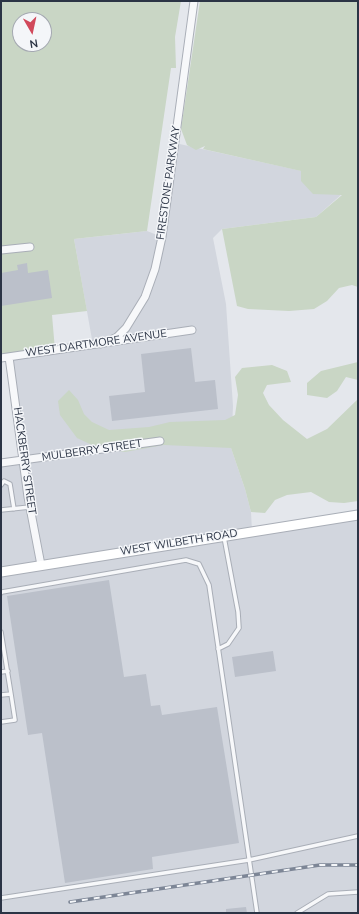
<!DOCTYPE html>
<style>
body{margin:0}
#map{position:relative;width:359px;height:914px;overflow:hidden;background:#e4e7ec;font-family:"Nunito Sans",sans-serif}
canvas{display:block}
.frame{position:absolute;inset:0;border:2px solid #2b3445;pointer-events:none}
.north{position:absolute;left:12px;top:12px;width:40px;height:40px;box-sizing:border-box;background:#f4f6f9;border:1px solid #a4a8b1;border-radius:50%;rotate:171deg;font-size:11px;font-weight:700;line-height:16px;text-align:center;color:#2b3445}
.north::after{content:'';display:block;margin:auto;width:14px;height:18px;background:#d1495b;clip-path:polygon(50% 0,100% 100%,50% 72%,0 100%)}
</style>
<div id="map">
<canvas width="359" height="914"></canvas>
<div class="frame"></div>
<div class="north">N</div>
</div>
<script>
const ctx = document.querySelector('canvas').getContext('2d');
ctx.lineJoin = 'round';
function fillPath(path, color) {
  ctx.fillStyle = color;
  ctx.fill(path, 'evenodd');
}
function poly(rows) {
  const path = new Path2D();
  for (const r of rows) {
    path.moveTo(r[0], r[1]);
    for (let i = 2; i < r.length; i += 2) path.lineTo(r[i], r[i + 1]);
  }
  return path;
}
function strokePath(path, color, width, dash) {
  ctx.strokeStyle = color;
  ctx.lineWidth = width;
  ctx.lineCap = dash ? 'butt' : 'round';
  ctx.setLineDash(dash || []);
  ctx.stroke(path);
}
function label(font, color, halo, rows, align = 'center') {
  ctx.font = font + ' "Nunito Sans",sans-serif';
  ctx.lineWidth = 3;
  ctx.setLineDash([]);
  ctx.textBaseline = 'middle';
  ctx.strokeStyle = halo;
  ctx.fillStyle = color;
  for (const [text, x, y, turn = 0] of rows) {
    ctx.save();
    ctx.translate(x, y);
    ctx.rotate((+turn || 0) * Math.PI / 180);
    ctx.textAlign = isNaN(turn) ? turn : align;
    if (halo) ctx.strokeText(text, 0, 0);
    ctx.fillText(text, 0, 0);
    ctx.restore();
  }
}
fillPath(poly([
 [175,143,302,171,342,194,316,217,222,229,213,238,226,304,233,406,231,448,245,489,251,512,252,531,1,572,1,463,23,460,9,357,93,345,74,239,147,231,162,237],
 [358,515,358,913,1,913,1,573]
]), '#d2d6de');
fillPath(poly([
 [1,1,181,1,175,37,176,68,171,68,147,231,74,239,87,311,52,315,55,350,1,358],
 [20,20,44,20,44,44,20,44],
 [200,1,358,1,358,287,352,285,339,288,327,301,314,309,289,311,248,309,237,306,222,229,316,217,342,195,313,194,301,181,301,171,203,149,205,146,196,150,187,145,181,129],
 [358,362,358,380,346,377,337,391,327,398,307,395,307,383,321,371],
 [272,365,287,371,291,382,267,385,263,393,269,405,283,420,307,439,327,429,358,399,358,501,344,503,329,502,311,492,287,495,275,500,265,513,251,512,245,489,231,448,164,445,125,452,94,446,77,438,60,415,58,401,69,390,78,400,84,414,92,422,109,430,149,427,170,422,225,420,235,415,238,395,235,377,242,368]
]), '#c9d6c5');
fillPath(poly([
 [27,263,28,273,48,270,52,298,1,306,1,273,18,270,17,265],
 [191,348,195,382,215,380,218,409,112,421,109,396,145,392,141,354],
 [109,580,124,677,146,674,151,706,160,705,162,715,217,707,239,843,152,857,153,869,65,883,42,733,28,735,7,596],
 [273,651,276,671,235,677,232,657],
 [246,907,247,913,226,913,226,909]
]), '#bbc0ca');
const service = poly([
 [1,485,4,481,10,484,14,509],
 [1,510,30,507],
 [1,593,2,592,186,560,199,564,209,585,257,913],
 [1,632,11,694,1,695],
 [218,649,228,644,239,628,238,612,224,537],
 [1,672,8,671],
 [1,722,15,720,11,694],
 [1,898,249,860,358,836],
 [297,913,328,894,358,892]
]);
const minor = poly([
 [1,250,30,247],
 [101,344,117,337,126,328,145,297,155,269,162,237,194,1],
 [9,357,28,497,41,565],
 [1,358,192,330],
 [1,463,160,441]
]);
const secondary = poly([
 [1,572,358,515]
]);
strokePath(service, '#a9aeb7', 5.5);
strokePath(minor, '#a9aeb7', 9);
strokePath(secondary, '#a9aeb7', 11);
strokePath(service, '#f7f8fa', 3.5);
strokePath(minor, '#f7f8fa', 7);
strokePath(secondary, '#fff', 9);
const rail = poly([
 [70,902,320,865,358,865]
]);
strokePath(rail, '#7d8696', 3.5);
strokePath(rail, '#f4f6f9', 2, [6]);
label('11px', '#2b3445', '#f4f6f9', [
 ["FIRESTONE PARKWAY",169,183,-82],
 ["WEST DARTMORE AVENUE",96,344,-8],
 ["MULBERRY STREET",92,451,-8],
 ["HACKBERRY STREET",24,461,82],
 ["WEST WILBETH ROAD",179,543,-9]
]);
</script>
